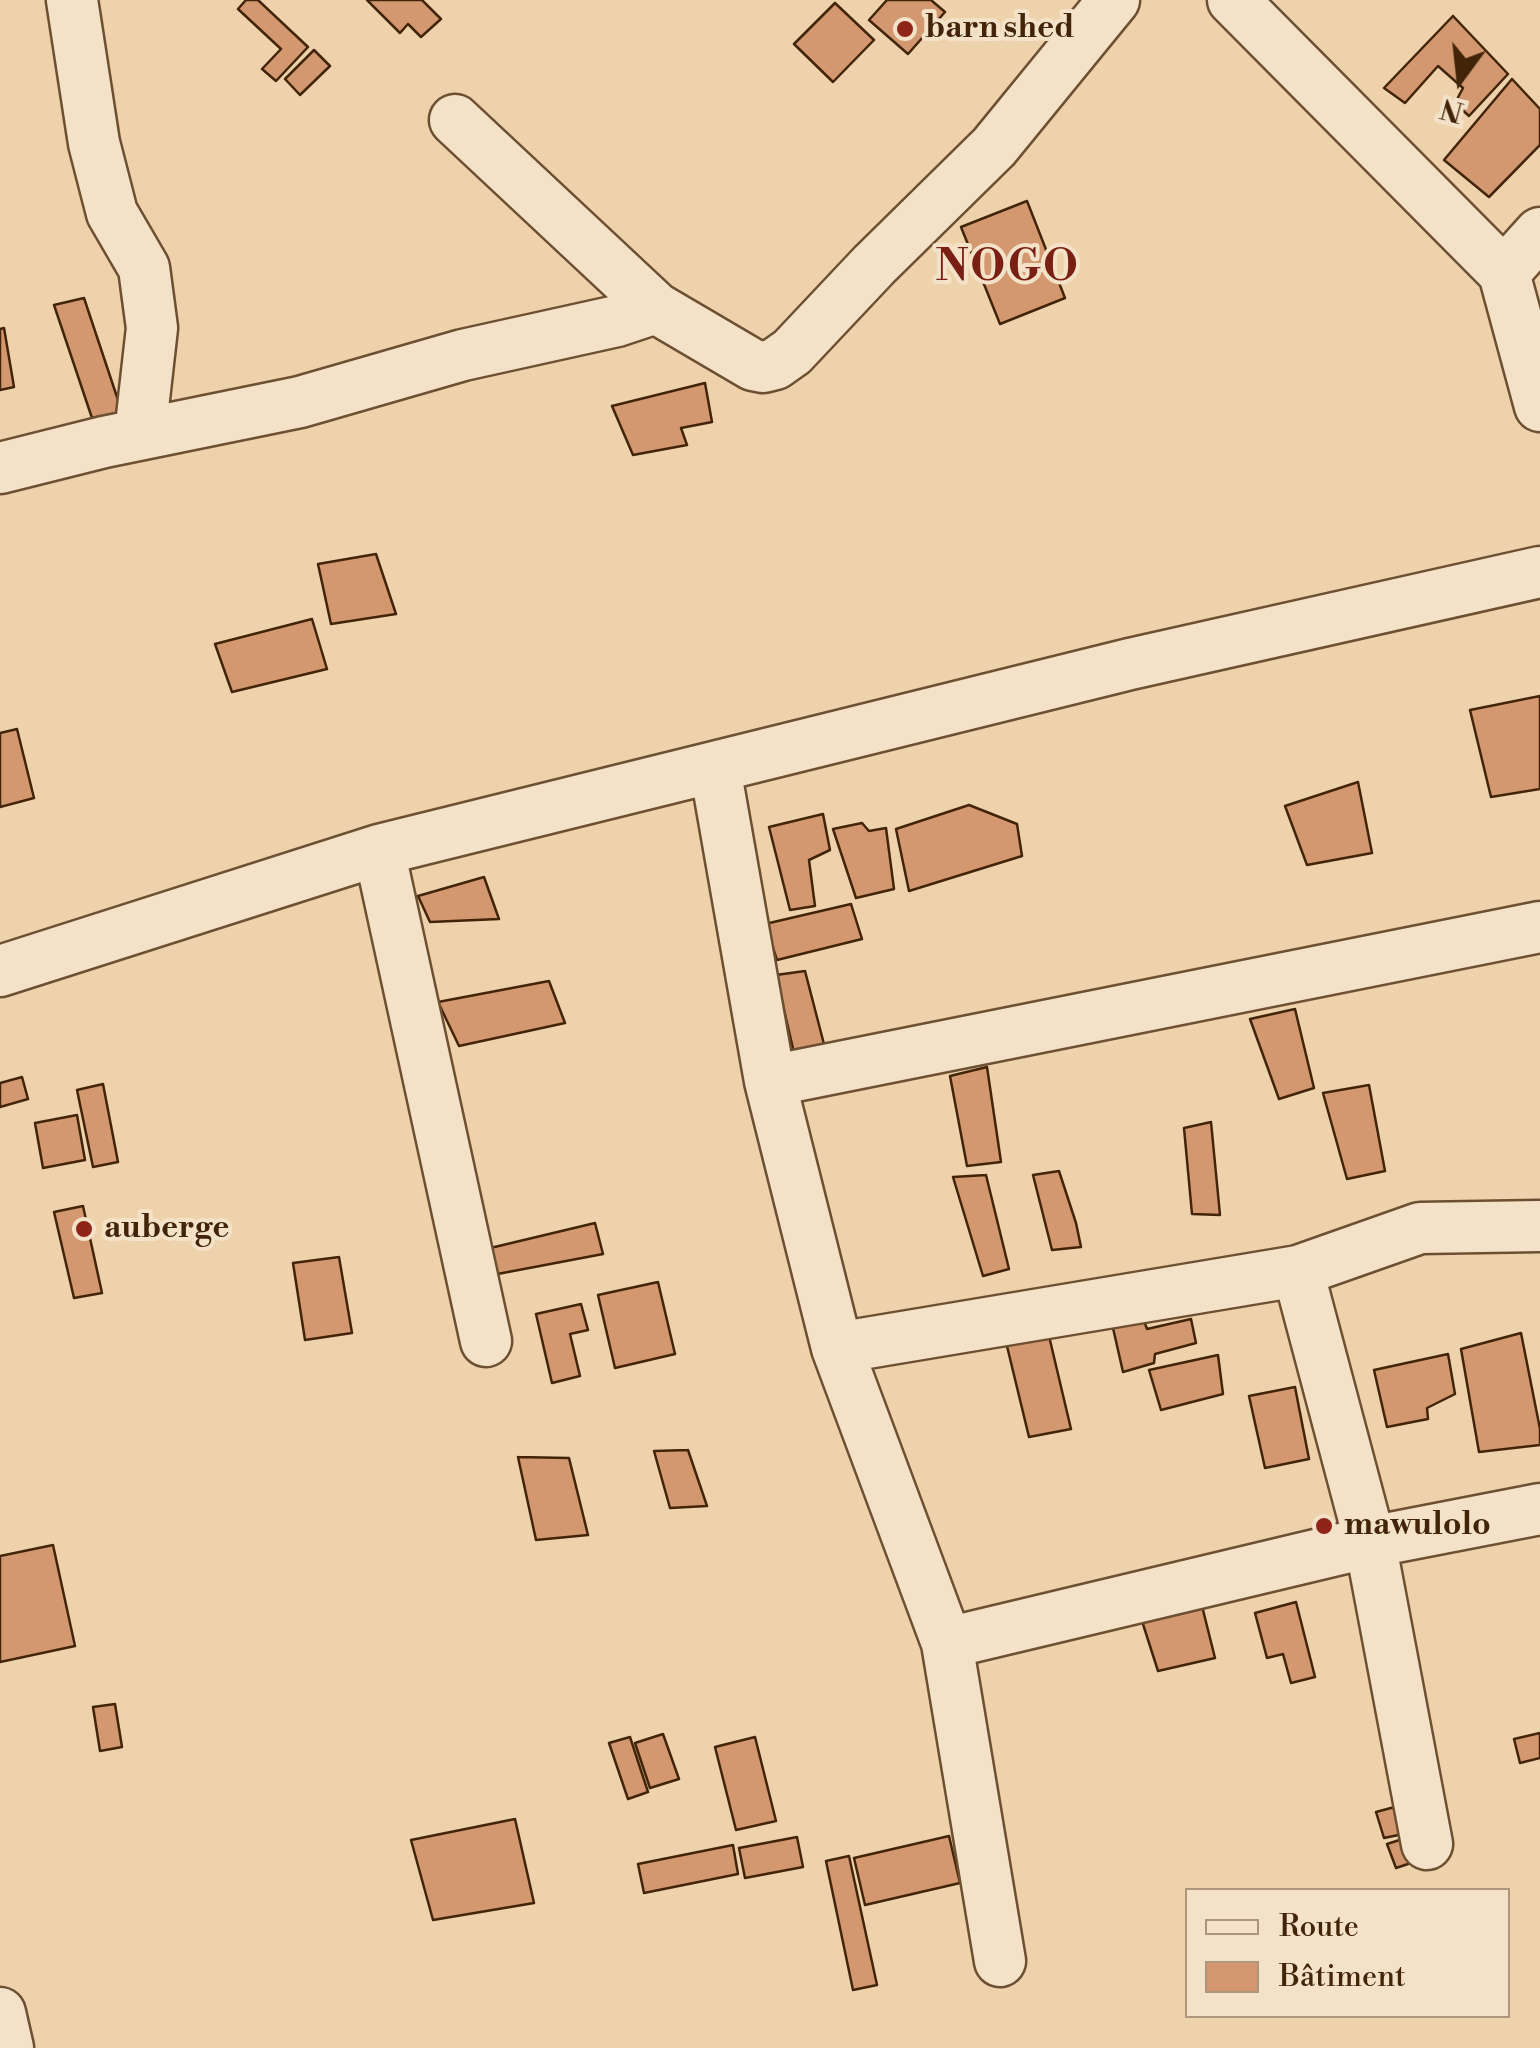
<!DOCTYPE html>
<meta charset="utf-8">
<style>
body{margin:0}
#map{position:relative;width:1540px;height:2048px;overflow:hidden;background:#eed2ab;font-family:"Libre Bodoni",serif}
canvas{display:block}
.legend{position:absolute;left:1185px;top:1888px;width:325px;height:130px;box-sizing:border-box;background:#f4e2c8;border:2px solid #ad967c;margin:0;padding:12px 18px;list-style:none;font-size:30px;color:#422509}
.legend li{display:flex;align-items:center;gap:20px;height:50px}
.legend b{width:50px;border:2px solid #ad967c}
.north{position:absolute;left:1410px;top:30px;width:100px;height:100px;-webkit-text-stroke:8px #f4e2c8;paint-order:stroke;rotate:195deg;font-size:28px;font-weight:700;line-height:40px;text-align:center;color:#422509}
.north::after{content:'';display:block;margin:auto;width:35px;height:45px;background:#422509;clip-path:polygon(50% 0,100% 100%,50% 72%,0 100%)}
</style>
<div id="map">
<canvas width="1540" height="2048"></canvas>
<ul class="legend">
<li><b style="height:12px;background:#f4e2c8"></b>Route</li>
<li><b style="height:28px;background:#d49870"></b>Bâtiment</li>
</ul>
<div class="north">N</div>
</div>
<script>
const ctx = document.querySelector('canvas').getContext('2d');
ctx.lineJoin = 'round';
function fillPath(path, color) {
  ctx.fillStyle = color;
  ctx.fill(path, 'evenodd');
}
function poly(rows) {
  const path = new Path2D();
  for (const r of rows) {
    path.moveTo(r[0], r[1]);
    for (let i = 2; i < r.length; i += 2) path.lineTo(r[i], r[i + 1]);
  }
  return path;
}
function strokePath(path, color, width, dash) {
  ctx.strokeStyle = color;
  ctx.lineWidth = width;
  ctx.lineCap = dash ? 'butt' : 'round';
  ctx.setLineDash(dash || []);
  ctx.stroke(path);
}
function label(font, color, halo, rows, align = 'center') {
  ctx.font = font + ' "Libre Bodoni",serif';
  ctx.lineWidth = 8;
  ctx.setLineDash([]);
  ctx.textBaseline = 'middle';
  ctx.strokeStyle = halo;
  ctx.fillStyle = color;
  for (const [text, x, y, turn = 0] of rows) {
    ctx.save();
    ctx.translate(x, y);
    ctx.rotate((+turn || 0) * Math.PI / 180);
    ctx.textAlign = isNaN(turn) ? turn : align;
    if (halo) ctx.strokeText(text, 0, 0);
    ctx.fillText(text, 0, 0);
    ctx.restore();
  }
}
const building = poly([
 [246,0,258,0,308,47,276,81,262,69,281,49,238,9,246,0],
 [367,0,422,0,441,19,421,37,408,24,400,33,367,0],
 [887,0,931,0,945,12,908,54,869,20,887,0],
 [835,3,874,40,833,82,794,44,835,3],
 [1453,16,1508,74,1469,116,1455,103,1463,88,1438,66,1405,103,1384,88,1453,16],
 [314,50,330,66,300,95,285,79,314,50],
 [1512,79,1540,109,1540,145,1489,197,1444,160,1512,79],
 [1027,201,1065,298,1000,324,961,227,1027,201],
 [84,298,122,412,92,418,54,305,84,298],
 [4,328,14,387,0,390,0,329,4,328],
 [705,383,712,422,681,428,687,445,633,455,612,406,705,383],
 [376,554,396,614,331,624,318,564,376,554],
 [312,619,327,669,232,692,215,644,312,619],
 [1540,696,1540,789,1491,797,1470,710,1540,696],
 [17,729,34,798,0,807,0,733,17,729],
 [1358,782,1372,853,1307,865,1285,806,1358,782],
 [969,805,1017,824,1022,856,909,891,896,829,969,805],
 [823,814,830,850,809,860,815,906,790,910,769,827,823,814],
 [862,823,869,831,886,828,894,889,856,898,833,829,862,823],
 [484,877,499,919,430,922,418,896,484,877],
 [851,904,862,939,777,960,765,924,851,904],
 [805,971,825,1048,794,1053,776,975,805,971],
 [549,981,565,1023,459,1046,438,1002,549,981],
 [1295,1009,1314,1088,1279,1099,1250,1019,1295,1009],
 [987,1067,1001,1162,967,1166,950,1076,987,1067],
 [22,1077,28,1099,0,1107,0,1083,22,1077],
 [103,1084,118,1162,93,1167,77,1090,103,1084],
 [1369,1085,1385,1171,1347,1179,1323,1093,1369,1085],
 [77,1115,85,1160,43,1168,35,1123,77,1115],
 [1211,1122,1220,1215,1192,1214,1184,1128,1211,1122],
 [1059,1171,1076,1223,1081,1247,1052,1250,1033,1175,1059,1171],
 [986,1175,1009,1269,983,1276,953,1177,986,1175],
 [83,1206,102,1293,74,1298,54,1212,83,1206],
 [595,1223,603,1254,487,1276,482,1250,595,1223],
 [339,1257,352,1333,305,1340,293,1263,339,1257],
 [658,1282,675,1354,615,1368,598,1295,658,1282],
 [581,1304,588,1330,570,1334,580,1376,552,1383,536,1314,581,1304],
 [1191,1319,1196,1343,1155,1354,1154,1363,1123,1372,1113,1328,1144,1321,1147,1329,1191,1319],
 [1521,1333,1540,1429,1540,1445,1479,1452,1461,1349,1521,1333],
 [1049,1336,1071,1429,1029,1437,1006,1342,1049,1336],
 [1448,1354,1455,1394,1427,1408,1428,1419,1387,1427,1374,1370,1448,1354],
 [1218,1355,1223,1394,1161,1410,1149,1370,1218,1355],
 [1295,1387,1309,1459,1265,1468,1249,1396,1295,1387],
 [688,1450,707,1506,670,1508,654,1451,688,1450],
 [518,1457,569,1458,588,1535,536,1540,518,1457],
 [53,1545,75,1646,0,1662,0,1556,53,1545],
 [1296,1602,1315,1677,1291,1683,1283,1654,1267,1658,1255,1613,1296,1602],
 [1202,1606,1215,1658,1158,1671,1142,1621,1202,1606],
 [115,1704,122,1747,100,1751,93,1707,115,1704],
 [1540,1733,1540,1758,1520,1763,1514,1739,1540,1733],
 [663,1734,679,1779,650,1788,635,1743,663,1734],
 [630,1737,648,1792,628,1799,609,1743,630,1737],
 [755,1737,776,1821,736,1830,715,1747,755,1737],
 [1402,1805,1408,1833,1384,1838,1376,1812,1402,1805],
 [515,1819,534,1903,433,1920,411,1840,515,1819],
 [949,1836,960,1883,865,1905,854,1858,949,1836],
 [797,1837,803,1867,745,1878,739,1848,797,1837],
 [1409,1837,1417,1861,1396,1868,1387,1844,1409,1837],
 [733,1845,738,1874,644,1893,638,1864,733,1845],
 [849,1856,877,1985,853,1990,826,1861,849,1856]
]);
fillPath(building, '#d49870');
strokePath(building, '#422509', 2.5);
const minor = poly([
 [72,0,94,143,112,213,144,268,152,328,140,434],
 [1233,0,1504,273,1540,406],
 [455,120,656,308,753,365,763,367,775,364,792,352,874,265,994,147,1114,0],
 [1504,273,1540,233],
 [0,468,104,442,300,402,463,355,617,321,656,308],
 [715,768,770,1081,837,1348,947,1643,1370,1542,1540,1509],
 [379,850,486,1341],
 [0,971,379,850,1130,664,1540,572],
 [770,1081,1540,927],
 [1298,1271,1370,1542,1427,1844],
 [837,1348,1298,1271,1420,1228,1540,1226],
 [947,1643,1000,1961],
 [0,2013,8,2048]
]);
strokePath(minor, '#6d5032', 55);
strokePath(minor, '#f4e2c8', 50);
for (const [x, y, r, color] of [
 [905,29,10,"#8f2418"],
 [84,1229,10,"#8f2418"],
 [1324,1526,10,"#8f2418"]
]) {
  const dot = new Path2D();
  dot.arc(x, y, r, 0, 2 * Math.PI);
  ctx.fillStyle = color;
  ctx.fill(dot);
  strokePath(dot, '#f4e2c8', 4);
}
label('bold 32px', '#422509', '#f4e2c8', [
 ["barn shed",925,29],
 ["auberge",104,1229],
 ["mawulolo",1344,1526]
], 'left');
ctx.letterSpacing = '2.5px';
label('bold 42px', '#7a1f14', '#f4e2c8', [
 ["NOGO",1008,270]
]);
ctx.letterSpacing = '0px';
</script>
